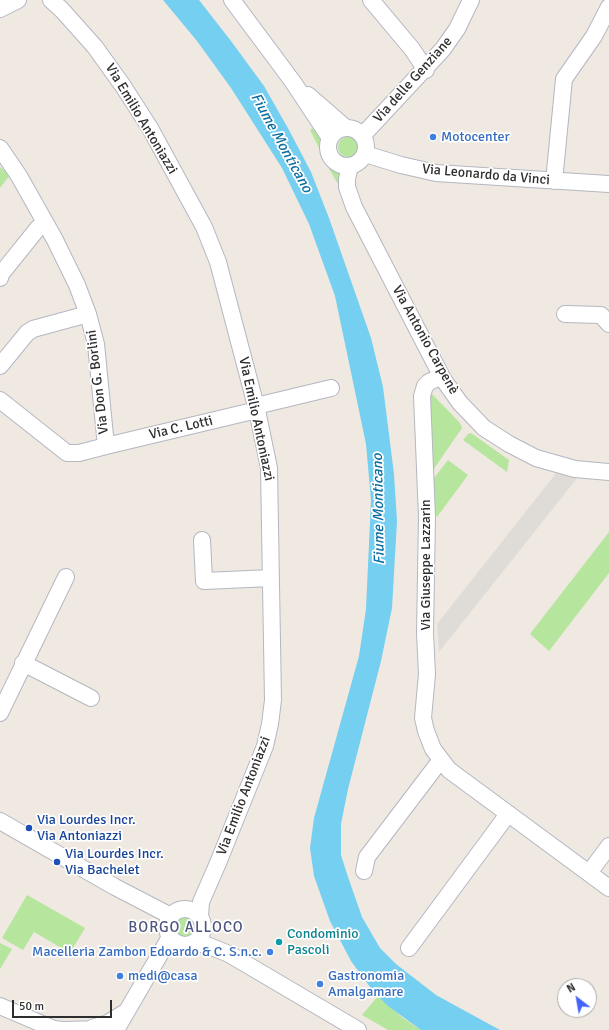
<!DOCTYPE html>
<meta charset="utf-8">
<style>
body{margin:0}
#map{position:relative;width:609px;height:1030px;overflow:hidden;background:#efe9e1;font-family:Signika,sans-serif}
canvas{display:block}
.north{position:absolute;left:557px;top:978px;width:40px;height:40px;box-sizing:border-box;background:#fff;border:1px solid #ababab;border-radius:50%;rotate:329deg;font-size:11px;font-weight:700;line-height:16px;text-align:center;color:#2e2e2e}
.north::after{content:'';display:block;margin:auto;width:14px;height:18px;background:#4264fb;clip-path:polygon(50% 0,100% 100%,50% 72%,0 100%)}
.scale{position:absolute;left:12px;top:1000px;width:100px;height:18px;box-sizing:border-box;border:2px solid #2e2e2e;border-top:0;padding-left:5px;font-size:12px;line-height:14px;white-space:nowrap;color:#2e2e2e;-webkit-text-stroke:3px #fff;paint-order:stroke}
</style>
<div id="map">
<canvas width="609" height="1030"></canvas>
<div class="north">N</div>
<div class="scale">50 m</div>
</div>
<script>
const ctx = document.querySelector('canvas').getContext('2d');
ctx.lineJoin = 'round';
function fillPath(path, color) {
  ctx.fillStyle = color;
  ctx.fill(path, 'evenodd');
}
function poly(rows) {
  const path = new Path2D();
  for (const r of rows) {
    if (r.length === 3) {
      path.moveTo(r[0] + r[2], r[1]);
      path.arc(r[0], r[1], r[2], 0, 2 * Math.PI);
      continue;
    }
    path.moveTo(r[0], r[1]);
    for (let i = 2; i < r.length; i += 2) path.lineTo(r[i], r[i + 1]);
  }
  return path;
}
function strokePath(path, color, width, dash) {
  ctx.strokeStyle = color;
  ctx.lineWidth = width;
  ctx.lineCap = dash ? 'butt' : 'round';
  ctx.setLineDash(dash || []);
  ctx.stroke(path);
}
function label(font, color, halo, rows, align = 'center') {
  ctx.font = font + ' Signika,sans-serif';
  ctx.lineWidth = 3.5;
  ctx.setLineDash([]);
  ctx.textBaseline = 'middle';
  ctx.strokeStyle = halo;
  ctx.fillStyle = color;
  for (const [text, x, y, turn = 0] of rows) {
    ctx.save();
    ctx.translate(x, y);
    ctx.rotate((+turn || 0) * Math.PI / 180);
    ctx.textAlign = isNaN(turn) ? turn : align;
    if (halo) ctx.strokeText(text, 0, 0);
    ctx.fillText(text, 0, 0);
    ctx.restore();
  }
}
fillPath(poly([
 [316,126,322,142,321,152,310,130],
 [348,147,10],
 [325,162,342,173,341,184,338,184],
 [0,167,10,175,0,188],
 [431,393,460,423,462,428,429,476,427,397],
 [471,433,509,460,507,472,463,440,468,434],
 [448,460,468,475,437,517,433,507,430,483],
 [609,532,609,573,549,651,530,634],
 [27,895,85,928,70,953,34,932,23,950,2,938],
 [185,927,13],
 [0,943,12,949,0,969],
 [378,996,403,1018,421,1030,388,1030,362,1015]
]), '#b6e59e');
fillPath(poly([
 [557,472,578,477,439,652,437,624]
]), '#dfdcd8');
fillPath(poly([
 [163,0,199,0,231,41,264,86,289,130,311,172,329,218,371,338,383,387,394,474,397,521,392,608,381,661,348,789,341,824,341,855,348,877,362,917,380,948,396,964,436,995,500,1030,421,1030,388,1006,373,991,351,961,330,921,314,876,310,848,314,818,359,656,366,609,371,500,366,444,335,296,309,224,282,168,231,88,197,41]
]), '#75cff0');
const minor = poly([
 [51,0,62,10,95,47,123,86,150,128,204,227,218,262,257,410,269,468,273,700,270,724,265,746,218,863,201,902,200,916],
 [232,0,293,82,330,138],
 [371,0,412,49,426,70],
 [0,9,18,0],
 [308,95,346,128],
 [347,147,19],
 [362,136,443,49,457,29,471,0],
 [0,148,19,176,55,240,77,285,88,314,96,344,106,446,79,453,67,453,0,400],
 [365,154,401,165,436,173,609,184],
 [350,166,347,179,347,187,354,207,443,379,460,403,484,428,509,444,536,458,575,469,609,472],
 [554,181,564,79,594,36,609,7],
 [0,278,1,274,38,228,45,223],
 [565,314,601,315,609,324],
 [0,366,27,333,33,329,88,314],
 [443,379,438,378,429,382,425,386,422,396,427,517,425,633,427,674,423,718,426,731,433,749,449,770,609,888],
 [256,406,331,388],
 [106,446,257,410],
 [202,540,204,581,271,578],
 [23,663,91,698],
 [0,713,66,577],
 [0,821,115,887,171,916],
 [364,871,367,857,440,761],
 [589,873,609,846],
 [185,927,18],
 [190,944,204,944,229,954,358,1030],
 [409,948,508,814],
 [0,1006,54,1029,63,1030],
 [92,1028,108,1023,124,1013],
 [65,1030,101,1029],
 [116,1030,170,937]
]);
strokePath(minor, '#b4b7c1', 18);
strokePath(minor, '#fff', 16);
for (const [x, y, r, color] of [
 [433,137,4,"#3f7fe0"],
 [29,828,4,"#1a4fb4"],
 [57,862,4,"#1a4fb4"],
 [279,942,4,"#0f9aa8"],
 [270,952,4,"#3f7fe0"],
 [120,976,4,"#3f7fe0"],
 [320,984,4,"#3f7fe0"]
]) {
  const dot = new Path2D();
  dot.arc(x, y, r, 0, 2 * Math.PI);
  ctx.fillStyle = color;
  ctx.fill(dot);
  strokePath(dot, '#fff', 1.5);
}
label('14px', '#2e2e2e', '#fff', [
 ["Via delle Genziane",413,80,-48],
 ["Via Emilio Antoniazzi",141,119,59],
 ["Via Leonardo da Vinci",486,175,5],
 ["Via Antonio Carpenè",425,340,61],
 ["Via Don G. Borlini",98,382,-97],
 ["Via Emilio Antoniazzi",256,419,78],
 ["Via C. Lotti",181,428,-13],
 ["Via Giuseppe Lazzarin",426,565,-90],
 ["Via Emilio Antoniazzi",244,796,-69]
]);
label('14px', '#366cbe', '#fff', [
 ["Motocenter",441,137],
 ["Macelleria Zambon Edoardo & C. S.n.c.",262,952,"right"],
 ["medi@casa",128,976],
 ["Gastronomia",328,976],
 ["Amalgamare",328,992]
], 'left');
label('14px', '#164399', '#fff', [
 ["Via Lourdes Incr.",37,820],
 ["Via Antoniazzi",37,836],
 ["Via Lourdes Incr.",65,854],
 ["Via Bachelet",65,870]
], 'left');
label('14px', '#0d838f', '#fff', [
 ["Condominio",287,934],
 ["Pascoli",287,950]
], 'left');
label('italic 15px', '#0d6fa3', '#fff', [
 ["Fiume Monticano",281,143,61],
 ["Fiume Monticano",379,509,-91]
]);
ctx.letterSpacing = '1px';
label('15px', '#4d5680', '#fff', [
 ["BORGO ALLOCO",186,928]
]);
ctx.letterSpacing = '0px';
</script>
